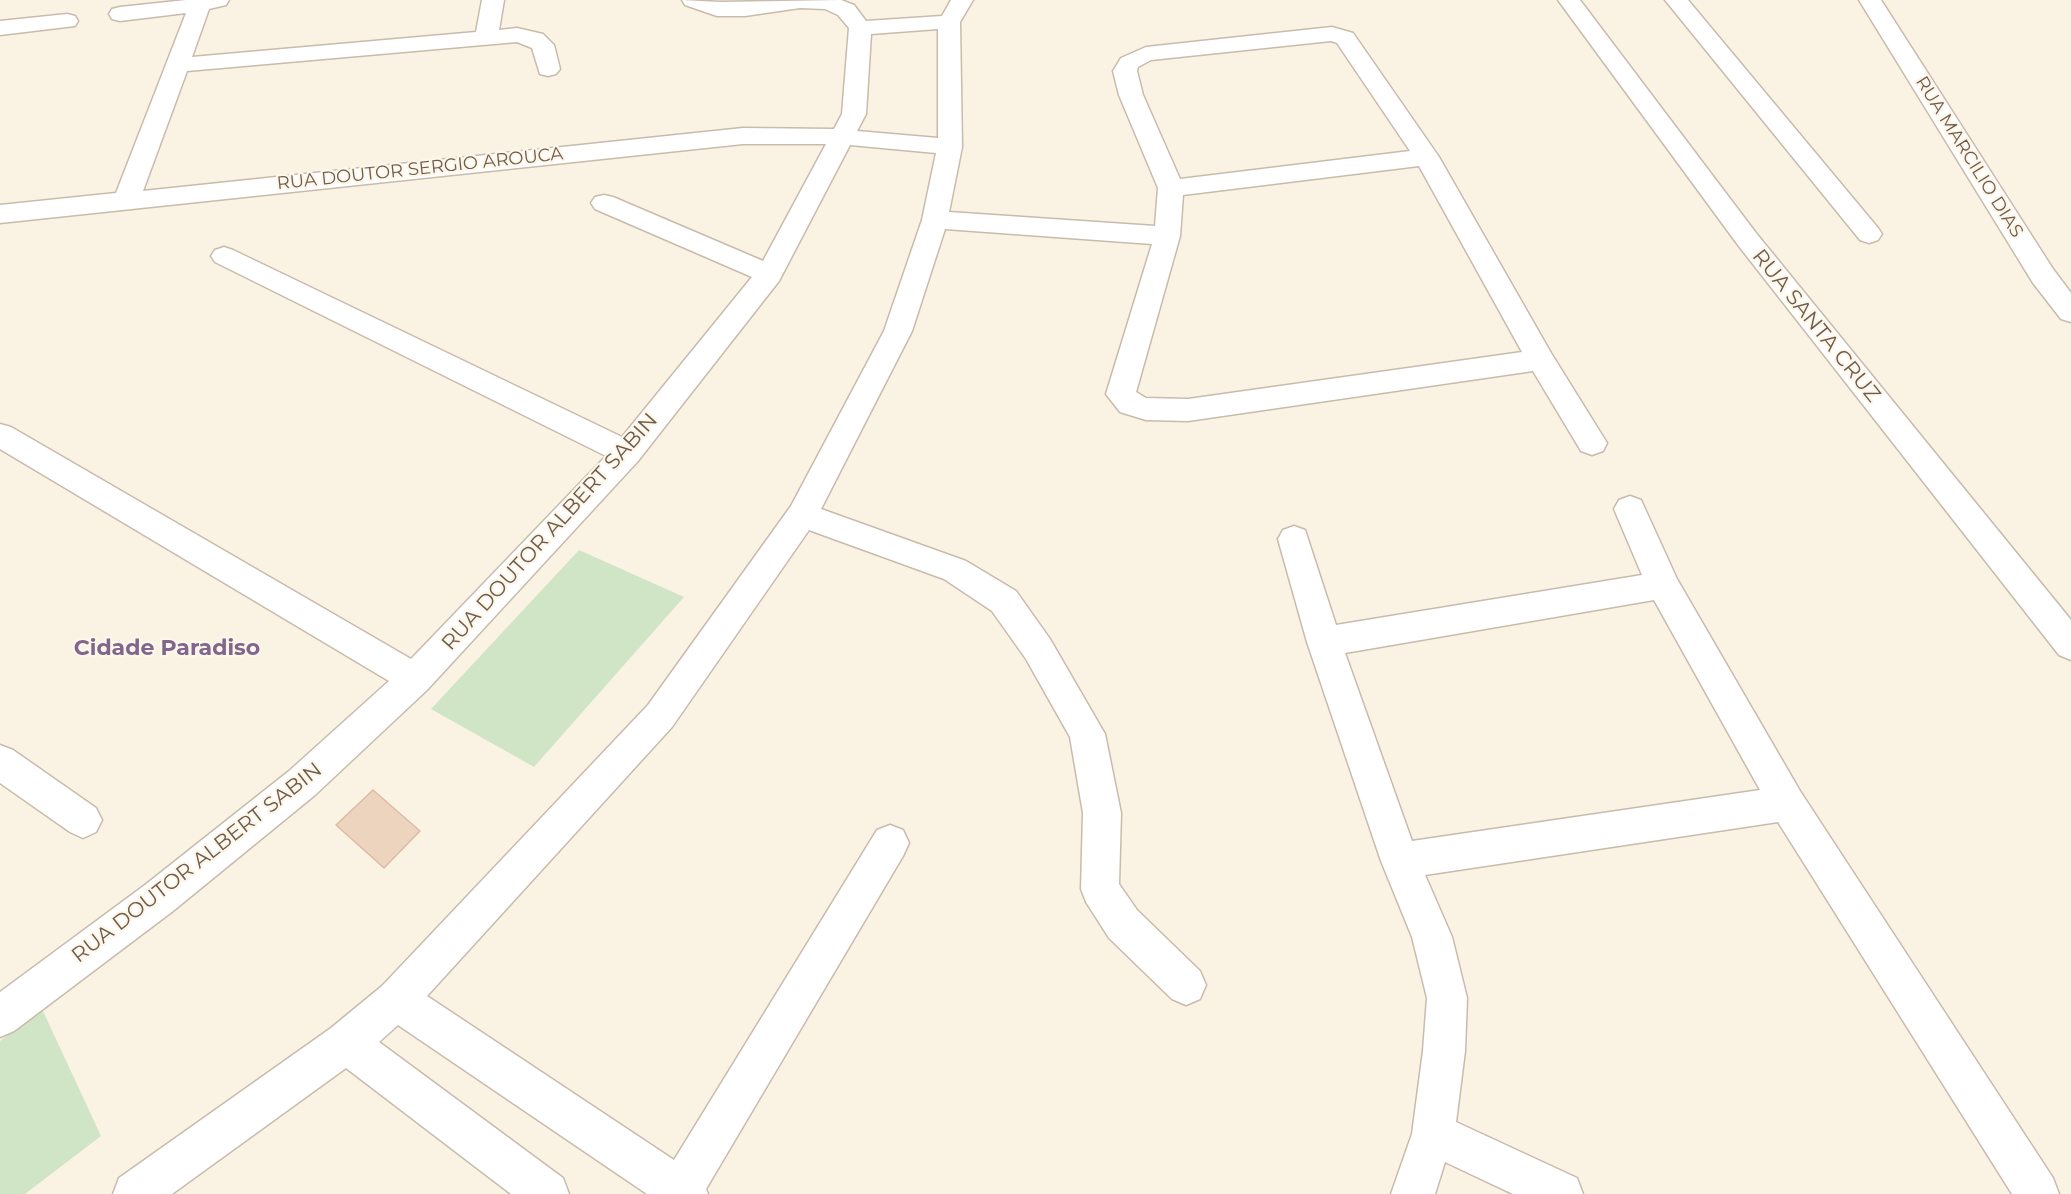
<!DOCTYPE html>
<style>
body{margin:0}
canvas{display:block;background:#faf3e4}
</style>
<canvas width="2071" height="1194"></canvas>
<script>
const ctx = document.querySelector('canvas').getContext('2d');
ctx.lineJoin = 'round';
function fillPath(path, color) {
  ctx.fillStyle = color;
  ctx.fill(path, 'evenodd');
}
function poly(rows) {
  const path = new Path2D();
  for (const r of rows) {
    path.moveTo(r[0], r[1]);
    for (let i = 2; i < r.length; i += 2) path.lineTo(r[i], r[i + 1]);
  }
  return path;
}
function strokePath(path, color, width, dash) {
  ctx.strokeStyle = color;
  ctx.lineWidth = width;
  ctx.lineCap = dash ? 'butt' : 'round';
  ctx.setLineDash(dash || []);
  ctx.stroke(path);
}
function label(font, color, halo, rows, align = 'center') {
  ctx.font = font + ' Montserrat,sans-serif';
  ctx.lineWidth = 4.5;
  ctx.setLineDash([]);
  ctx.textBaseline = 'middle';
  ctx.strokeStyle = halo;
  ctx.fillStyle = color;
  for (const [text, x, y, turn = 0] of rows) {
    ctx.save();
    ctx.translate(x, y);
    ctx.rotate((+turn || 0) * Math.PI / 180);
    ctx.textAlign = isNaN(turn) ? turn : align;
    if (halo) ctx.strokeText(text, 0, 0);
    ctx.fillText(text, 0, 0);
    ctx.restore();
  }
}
fillPath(poly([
 [579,550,684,597,534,767,431,709],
 [42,1009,101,1136,25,1194,0,1194,0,1041]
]), '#d0e5c5');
const building = poly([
 [373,790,420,831,384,868,336,825,373,790]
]);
fillPath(building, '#ecd4bf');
strokePath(building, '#ddbba1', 1.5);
const street = poly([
 [186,0,229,0,226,5,209,9,192,57,476,32,482,0,504,0,499,30,517,28,543,34,554,45,560,69,556,74,548,76,540,74,532,48,517,42,187,71,143,191,743,128,834,129,842,114,849,28,838,15,825,9,800,8,745,16,717,16,685,5,682,0,720,2,841,0,854,5,866,21,942,16,951,0,973,0,960,22,962,147,949,212,1155,226,1158,188,1119,95,1113,71,1121,58,1146,47,1332,27,1353,33,1439,157,1551,353,1607,443,1603,451,1592,455,1581,451,1533,371,1188,421,1146,420,1120,412,1106,394,1152,244,945,229,912,331,821,509,966,561,1016,591,1050,639,1105,734,1121,813,1119,884,1137,910,1200,971,1206,985,1200,999,1186,1005,1172,999,1109,938,1086,902,1081,889,1083,813,1070,737,1026,659,992,611,944,579,809,530,672,727,427,996,674,1160,877,830,890,825,903,830,909,843,903,856,706,1189,708,1194,647,1194,398,1025,379,1042,563,1178,569,1194,511,1194,346,1068,172,1194,113,1194,119,1178,331,1028,382,986,648,705,791,506,884,331,922,220,936,153,850,145,779,281,638,461,427,690,315,795,173,911,14,1031,0,1037,0,992,145,885,289,771,389,681,0,449,0,424,11,427,411,659,606,456,215,262,211,256,215,250,224,247,233,250,622,437,752,277,595,209,591,203,595,197,604,195,613,197,763,261,826,144,743,144,0,223,0,205,116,193,186,13,120,21,112,19,109,14,112,9,120,7,186,0],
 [938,29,938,138,857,131,866,114,871,34,938,29],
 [1331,41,1337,43,1410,151,1180,179,1143,95,1137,71,1138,67,1151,60,1331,41],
 [1419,166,1522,352,1188,399,1146,398,1136,392,1180,236,1183,195,1419,166],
 [1558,0,1580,0,1756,233,2071,620,2071,660,2059,655,1738,245,1558,0],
 [1665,0,1688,0,1878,228,1882,234,1878,240,1869,243,1860,240,1665,0],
 [1859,0,1881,0,2053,269,2071,293,2071,322,2061,319,2033,283,1859,0],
 [67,14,75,16,78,21,75,26,0,35,0,21,67,14],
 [1630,496,1641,500,1677,579,1800,791,2053,1178,2059,1194,2012,1194,1778,822,1425,875,1452,937,1467,998,1465,1051,1456,1122,1577,1178,1583,1194,1513,1194,1445,1162,1435,1194,1391,1194,1412,1134,1423,1051,1427,998,1412,937,1381,861,1307,642,1278,539,1283,530,1294,526,1305,530,1336,625,1642,575,1614,509,1619,500,1630,496],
 [1654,600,1760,790,1412,841,1345,653,1654,600],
 [0,745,13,750,96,808,102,820,96,832,83,838,70,832,0,783,0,745]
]);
strokePath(street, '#c9bbac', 3);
fillPath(street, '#fff');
label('18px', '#6f5b4d', '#fdf7ea', [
 ["RUA MARCILIO DIAS",1969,157,58],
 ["RUA DOUTOR SERGIO AROUCA",420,169,-6]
]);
label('21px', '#6f5b4d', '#fdf7ea', [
 ["RUA SANTA CRUZ",1816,326,51],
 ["RUA DOUTOR ALBERT SABIN",550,532,-48],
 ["RUA DOUTOR ALBERT SABIN",197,863,-38]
]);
label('bold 22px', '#81658c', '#fdf7ea', [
 ["Cidade Paradiso",167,649]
]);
</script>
